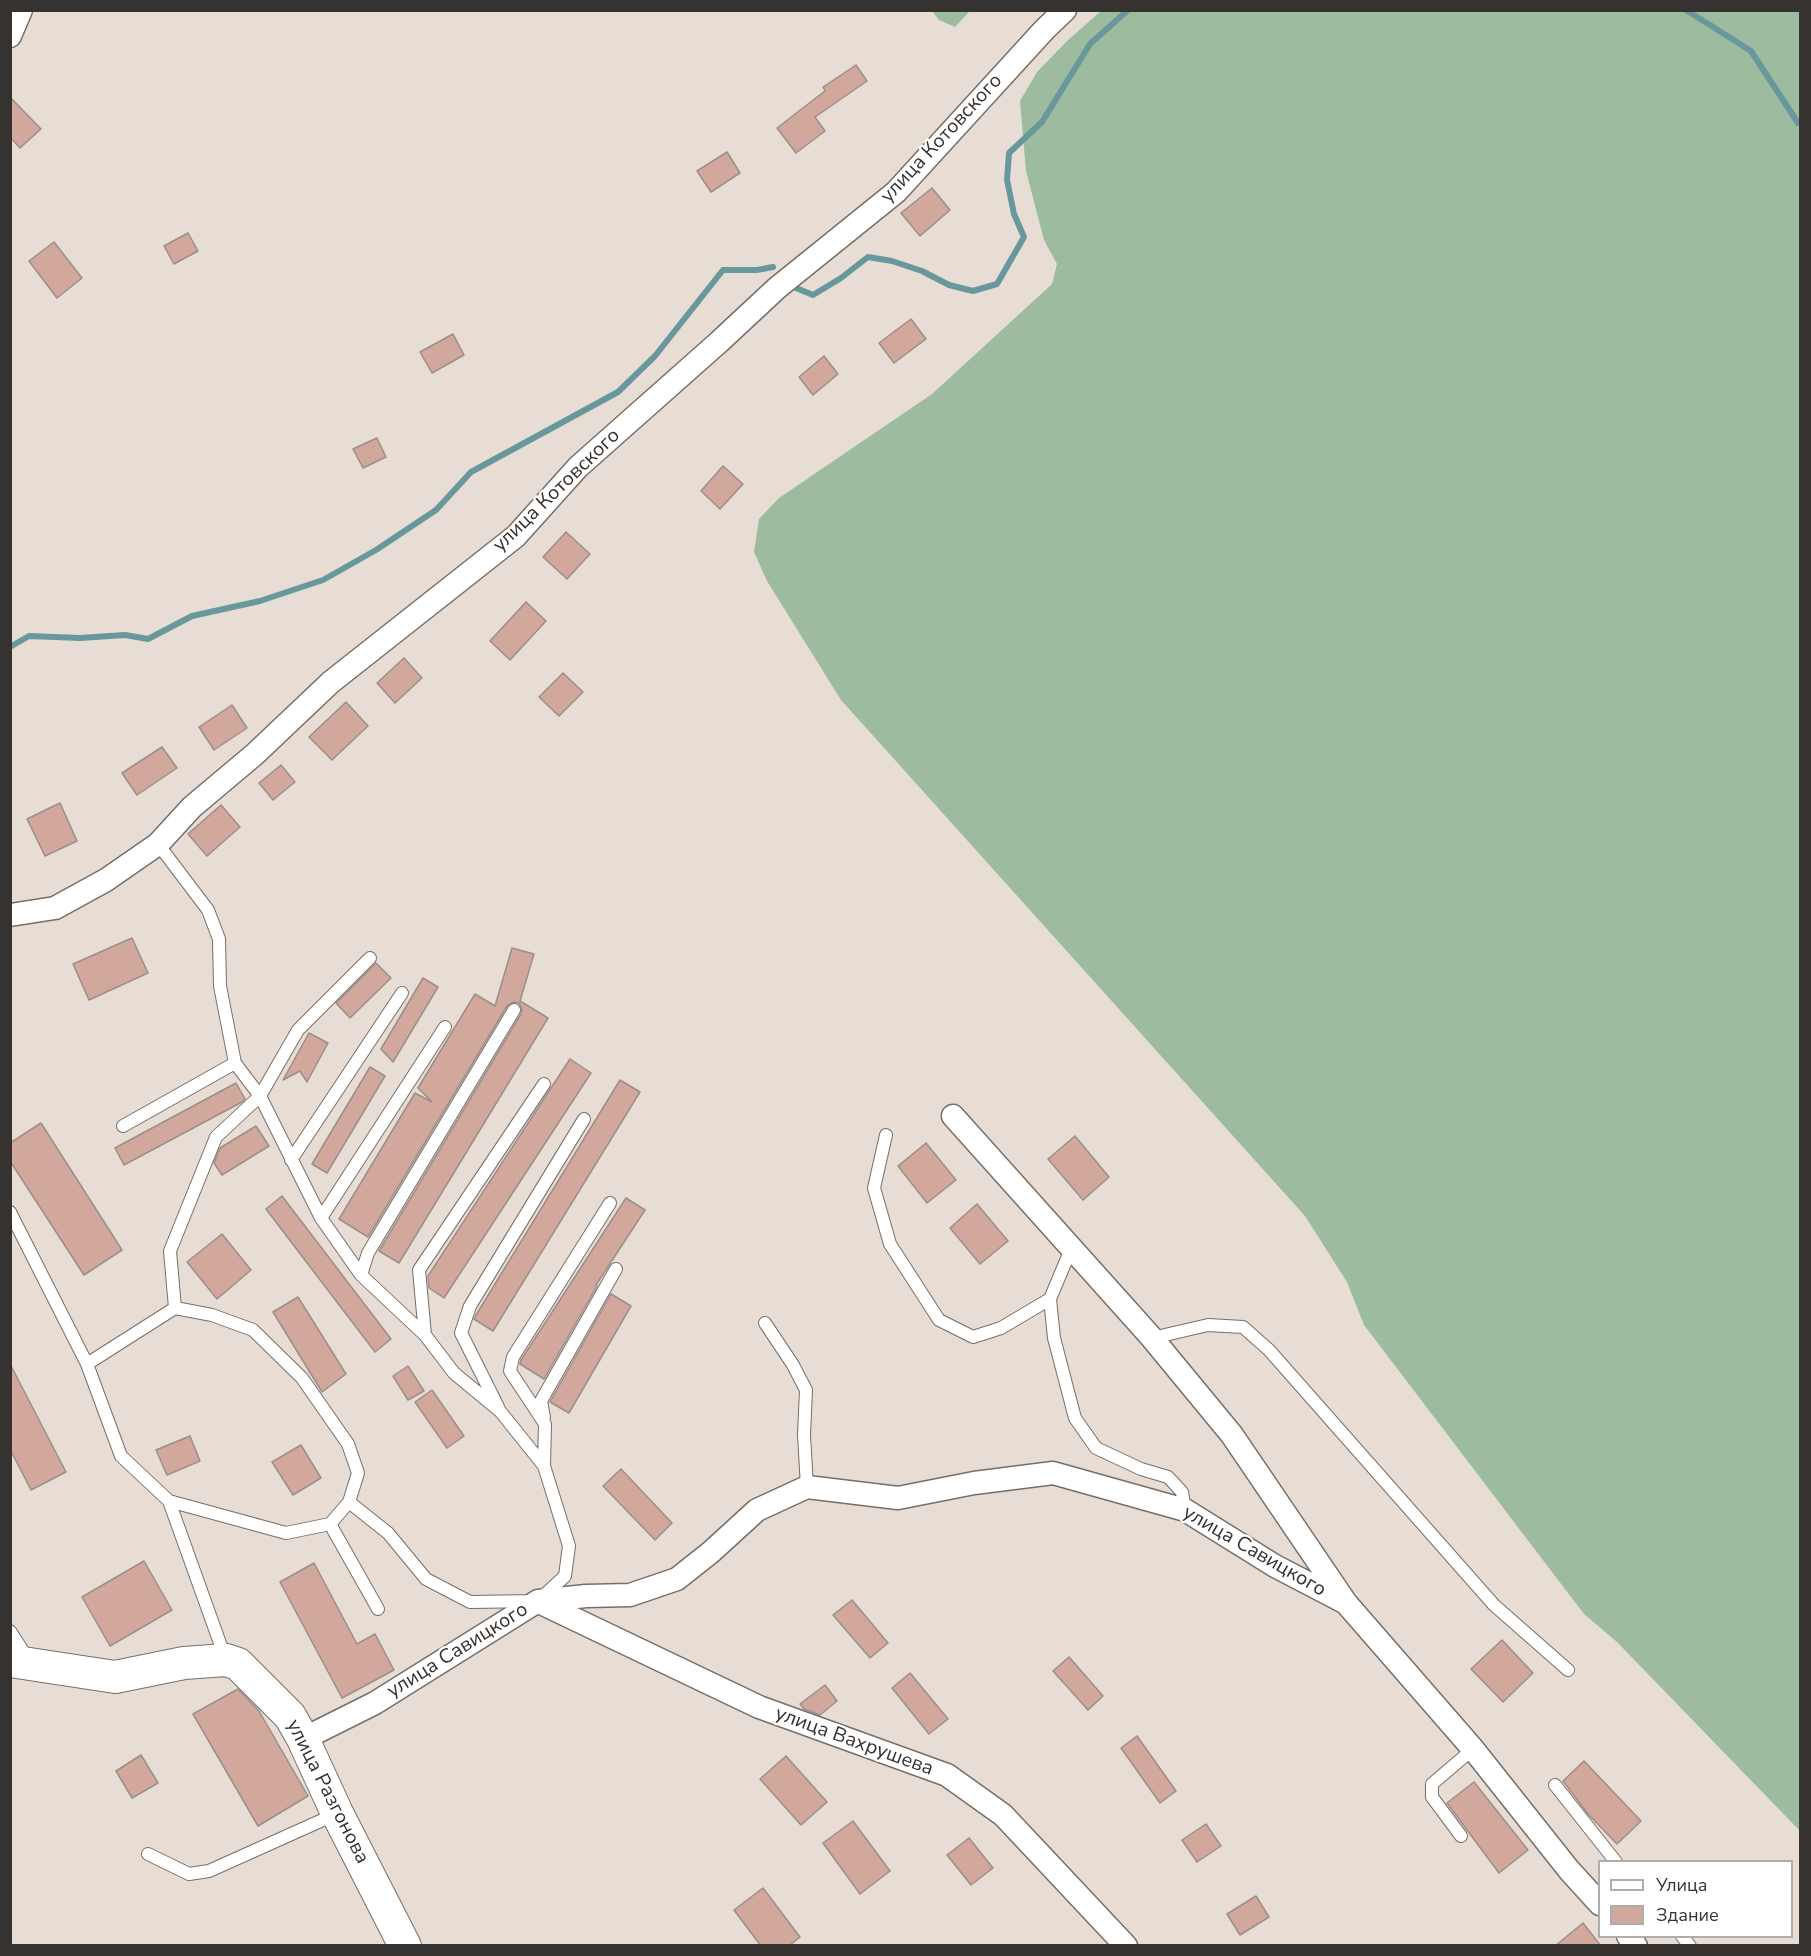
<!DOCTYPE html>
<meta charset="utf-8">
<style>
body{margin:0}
#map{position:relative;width:1811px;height:1956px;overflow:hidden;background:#e7ddd5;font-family:"Nunito Sans",sans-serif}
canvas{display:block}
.frame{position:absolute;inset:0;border:12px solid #36322f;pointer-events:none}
.legend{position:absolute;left:1598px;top:1860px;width:195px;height:78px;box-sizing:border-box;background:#fff;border:2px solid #afadac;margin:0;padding:8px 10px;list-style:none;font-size:18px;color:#36322f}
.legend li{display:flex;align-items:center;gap:12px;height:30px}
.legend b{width:30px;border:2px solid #afadac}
</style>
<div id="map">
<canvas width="1811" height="1956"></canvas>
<div class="frame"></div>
<ul class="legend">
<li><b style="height:8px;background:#fff"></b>Улица</li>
<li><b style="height:16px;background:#d1a89b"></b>Здание</li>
</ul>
</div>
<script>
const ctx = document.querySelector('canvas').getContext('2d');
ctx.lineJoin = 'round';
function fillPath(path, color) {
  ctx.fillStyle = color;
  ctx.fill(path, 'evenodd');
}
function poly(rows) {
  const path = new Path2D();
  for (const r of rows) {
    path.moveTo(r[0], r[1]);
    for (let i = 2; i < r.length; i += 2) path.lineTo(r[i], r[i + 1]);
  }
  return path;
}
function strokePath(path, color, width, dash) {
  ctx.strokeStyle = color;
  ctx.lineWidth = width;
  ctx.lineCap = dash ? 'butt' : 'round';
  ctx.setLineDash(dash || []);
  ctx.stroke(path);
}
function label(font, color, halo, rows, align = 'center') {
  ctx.font = font + ' "Nunito Sans",sans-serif';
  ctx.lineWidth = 4.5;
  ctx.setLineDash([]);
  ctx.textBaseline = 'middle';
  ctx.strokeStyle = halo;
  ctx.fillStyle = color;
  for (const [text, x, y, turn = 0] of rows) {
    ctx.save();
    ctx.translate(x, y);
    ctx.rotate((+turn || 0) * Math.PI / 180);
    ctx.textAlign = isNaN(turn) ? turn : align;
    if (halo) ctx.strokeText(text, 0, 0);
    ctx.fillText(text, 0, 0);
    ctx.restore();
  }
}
fillPath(poly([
 [932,11,970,11,955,27,939,20],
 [1101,11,1800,11,1800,1831,1617,1642,1584,1614,1364,1325,1347,1282,1305,1216,841,700,767,581,754,552,759,519,779,498,932,394,1052,284,1057,264,1044,240,1026,171,1020,101,1037,72,1067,41]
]), '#9dbb9e');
strokePath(poly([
 [1686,10,1751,51,1798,123],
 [796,288,813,295,841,278,868,257,892,261,922,271,949,285,973,291,997,284,1024,237,1014,214,1007,180,1009,153,1042,122,1090,44,1128,10],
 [10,647,29,636,80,638,125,635,148,639,192,616,260,601,323,580,376,550,436,510,471,472,618,392,655,356,723,270,757,270,773,267]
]), '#68989b', 6);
const building = poly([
 [856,65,867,81,815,117,825,131,796,153,777,128,825,91,823,87,856,65],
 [10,97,41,129,20,148,10,137,10,97],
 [727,152,740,173,711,192,697,171,727,152],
 [932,188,950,210,920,236,901,213,932,188],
 [188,233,198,251,174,264,164,246,188,233],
 [54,242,82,278,57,298,29,261,54,242],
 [911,319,926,339,894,363,879,343,911,319],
 [453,334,464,355,432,373,420,352,453,334],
 [824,356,838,374,813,395,799,377,824,356],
 [377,438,386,457,363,468,353,449,377,438],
 [723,466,743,484,720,509,701,491,723,466],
 [566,532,590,554,567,579,543,557,566,532],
 [526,602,546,621,510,660,490,641,526,602],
 [404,658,422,678,395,703,377,683,404,658],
 [563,673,583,692,559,716,539,697,563,673],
 [346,702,368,726,332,760,309,737,346,702],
 [232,705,247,728,214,750,199,727,232,705],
 [162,747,177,768,137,795,122,773,162,747],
 [281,765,295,782,273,800,259,783,281,765],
 [60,803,77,841,45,856,27,819,60,803],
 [221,805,240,827,207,856,188,834,221,805],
 [132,938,148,973,89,1000,73,964,132,938],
 [512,948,534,954,520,1001,548,1018,399,1263,379,1251,521,1014,522,1010,519,1003,514,1002,507,1006,368,1237,339,1219,415,1093,432,1102,418,1088,475,994,495,1006,512,948],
 [376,963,391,978,350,1018,336,1003,376,963],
 [423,978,438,987,393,1062,381,1049,423,978],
 [309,1033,328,1043,307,1082,300,1071,283,1080,309,1033],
 [570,1059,591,1073,444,1298,429,1288,428,1276,570,1059],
 [370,1067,385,1076,327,1173,312,1164,370,1067],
 [620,1080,640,1092,493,1331,474,1319,476,1315,620,1080],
 [236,1083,245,1099,242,1102,124,1165,115,1148,236,1083],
 [41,1123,122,1250,84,1275,10,1161,10,1143,41,1123],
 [256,1126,269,1146,222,1175,214,1163,220,1148,256,1126],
 [1075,1136,1109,1177,1083,1200,1048,1159,1075,1136],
 [926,1143,956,1180,927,1203,898,1166,926,1143],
 [282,1196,391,1339,375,1352,266,1209,282,1196],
 [626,1198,645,1210,596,1285,597,1286,544,1379,520,1364,521,1360,626,1198],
 [977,1204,1008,1241,980,1264,950,1228,977,1204],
 [222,1234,251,1270,217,1299,187,1262,222,1234],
 [611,1294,631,1306,569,1413,550,1402,611,1294],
 [298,1297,346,1374,322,1392,273,1312,298,1297],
 [10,1364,66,1472,31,1490,10,1449,10,1364],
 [408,1366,424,1391,408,1400,393,1376,408,1366],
 [432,1390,464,1436,447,1448,415,1402,432,1390],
 [190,1436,200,1461,167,1475,156,1450,190,1436],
 [301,1445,321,1478,293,1495,272,1462,301,1445],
 [621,1469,672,1523,655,1540,603,1486,621,1469],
 [144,1561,172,1610,110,1646,82,1597,144,1561],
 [314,1563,357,1644,375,1634,394,1670,342,1698,280,1582,314,1563],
 [852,1600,888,1643,870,1658,833,1615,852,1600],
 [1502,1640,1533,1673,1503,1702,1471,1669,1502,1640],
 [1069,1657,1103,1696,1088,1710,1053,1671,1069,1657],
 [910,1673,948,1719,929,1734,892,1688,910,1673],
 [825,1685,837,1701,820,1715,804,1709,800,1704,825,1685],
 [238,1689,259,1711,308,1796,258,1826,193,1714,238,1689],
 [1137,1736,1176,1791,1160,1803,1121,1748,1137,1736],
 [141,1755,158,1783,132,1798,116,1771,141,1755],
 [786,1756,827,1802,801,1825,760,1779,786,1756],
 [1584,1761,1641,1821,1617,1844,1588,1814,1563,1781,1584,1761],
 [1474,1782,1528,1850,1499,1873,1447,1803,1474,1782],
 [853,1821,890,1871,860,1894,823,1843,853,1821],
 [1206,1824,1221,1846,1197,1862,1182,1840,1206,1824],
 [969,1838,993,1868,971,1885,947,1855,969,1838],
 [763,1888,800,1937,789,1946,761,1946,734,1910,763,1888],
 [1256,1896,1269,1917,1240,1935,1227,1914,1256,1896],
 [1583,1923,1601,1946,1555,1946,1583,1923]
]);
fillPath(building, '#d1a89b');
strokePath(building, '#9b8e8b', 1.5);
const lane = poly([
 [158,844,208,910,219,939,220,986,235,1063,260,1096,321,1218,361,1275,425,1335,454,1373,500,1411,544,1466,569,1546,565,1576,538,1601,470,1602,426,1579,388,1533,349,1502],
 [123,1126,235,1063],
 [886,1135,874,1188,890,1244,939,1320,973,1337,1001,1328,1050,1299],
 [291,1160,402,993],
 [10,1212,87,1364,121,1456,169,1501,226,1660],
 [321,1218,445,1027],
 [1071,1249,1050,1299,1054,1338,1075,1418,1096,1448,1141,1469,1168,1477,1182,1492,1185,1510],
 [361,1275,368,1253,514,1010],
 [175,1308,170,1251,216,1137,260,1096,298,1030,370,958],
 [765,1323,793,1365,806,1390,804,1435,807,1487],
 [425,1335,419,1270,544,1084],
 [1152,1338,1208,1325,1243,1327,1269,1350,1494,1605,1568,1670],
 [87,1364,175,1308,212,1315,253,1330,302,1378,348,1444,358,1473,349,1502,330,1524,286,1533,169,1501],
 [498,1407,461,1333,470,1306,584,1119],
 [544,1417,541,1401,616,1269],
 [544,1466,545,1424,510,1371,513,1357,610,1203],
 [330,1524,378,1609],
 [10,1631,28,1659],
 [1555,1785,1616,1862],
 [1461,1836,1432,1797,1432,1784,1473,1749],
 [148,1854,189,1874,209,1871,336,1814],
 [1682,1936,1690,1946]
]);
const street = poly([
 [10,36,21,10],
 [10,915,55,908,106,880,158,844,192,807,255,754,331,682,516,536,578,467,719,342,777,288,896,192,1045,29,1065,10],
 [953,1116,1152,1338,1232,1435,1346,1603,1473,1749,1569,1870,1600,1904],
 [539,1602,759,1707,947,1775,1003,1815,1126,1946],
 [303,1739,375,1703,538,1601,586,1596,630,1595,677,1579,711,1552,757,1510,807,1487,898,1498,974,1483,1053,1473,1185,1510,1275,1566,1346,1603],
 [1628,1936,1636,1946]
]);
const secondary = poly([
 [10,1661,115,1677,184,1663,226,1660,238,1664,290,1716,303,1739,337,1813,405,1946]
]);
strokePath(lane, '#776e67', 14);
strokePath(street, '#776e67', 25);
strokePath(secondary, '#776e67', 34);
strokePath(lane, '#fff', 12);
strokePath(street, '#fff', 22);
strokePath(secondary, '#fff', 32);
label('20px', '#36322f', '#fff', [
 ["улица Котовского",942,139,-47],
 ["улица Котовского",557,491,-44],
 ["улица Савицкого",1254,1552,30],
 ["улица Савицкого",458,1651,-32],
 ["улица Вахрушева",854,1742,20],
 ["улица Разгонова",327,1792,63]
]);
</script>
